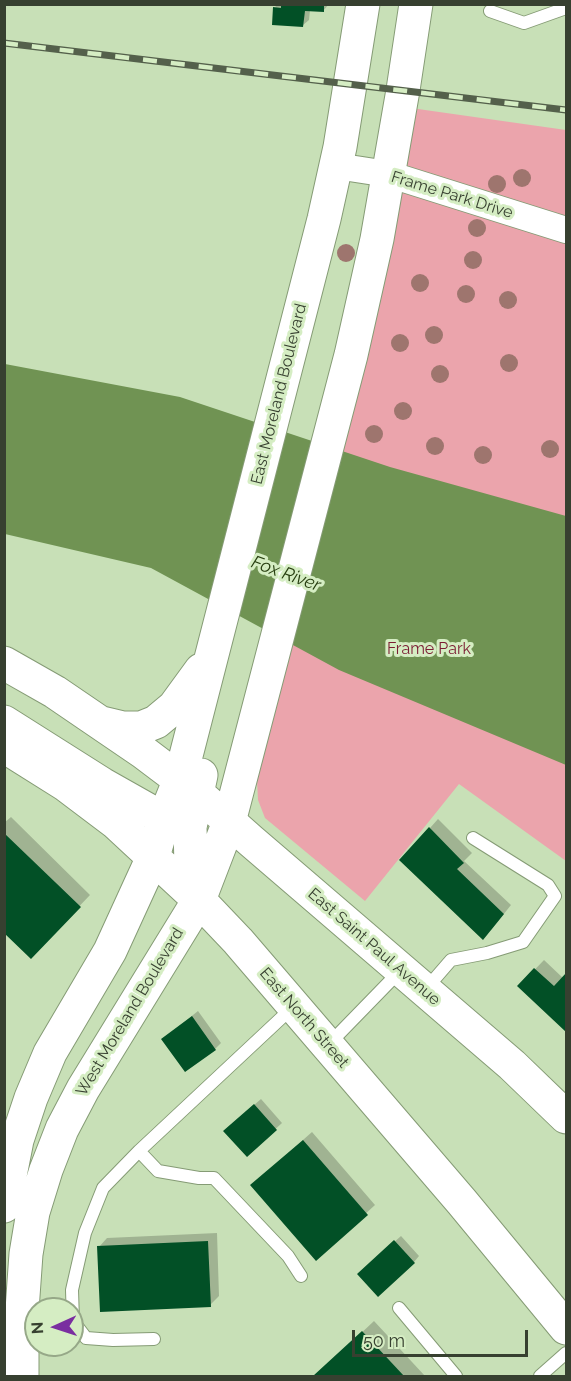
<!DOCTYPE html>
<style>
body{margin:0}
#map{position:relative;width:571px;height:1381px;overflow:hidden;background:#c8e0b7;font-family:Raleway,sans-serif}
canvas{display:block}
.frame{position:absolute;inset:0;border:6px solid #374030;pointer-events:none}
.north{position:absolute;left:24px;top:1297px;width:60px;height:60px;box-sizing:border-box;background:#d5edc3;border:2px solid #96a888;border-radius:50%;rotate:267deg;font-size:16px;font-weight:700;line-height:24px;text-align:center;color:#374030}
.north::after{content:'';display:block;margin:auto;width:21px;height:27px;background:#7a2ea0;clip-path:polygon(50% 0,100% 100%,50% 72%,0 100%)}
.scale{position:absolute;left:352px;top:1330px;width:176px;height:27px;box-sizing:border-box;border:3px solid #374030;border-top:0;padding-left:8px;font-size:18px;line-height:21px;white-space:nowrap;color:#374030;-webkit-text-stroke:4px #d5edc3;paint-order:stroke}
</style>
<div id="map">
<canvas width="571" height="1381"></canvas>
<div class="frame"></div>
<div class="north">N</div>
<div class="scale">50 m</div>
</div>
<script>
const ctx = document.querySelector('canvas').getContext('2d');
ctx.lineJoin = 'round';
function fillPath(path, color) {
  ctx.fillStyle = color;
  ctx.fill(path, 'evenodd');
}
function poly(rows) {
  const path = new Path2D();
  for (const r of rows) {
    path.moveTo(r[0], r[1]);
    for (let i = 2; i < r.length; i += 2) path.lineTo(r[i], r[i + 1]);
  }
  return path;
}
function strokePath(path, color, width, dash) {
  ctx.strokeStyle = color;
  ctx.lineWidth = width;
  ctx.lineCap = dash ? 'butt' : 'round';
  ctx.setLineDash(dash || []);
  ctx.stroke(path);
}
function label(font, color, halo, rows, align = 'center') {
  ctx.font = font + ' Raleway,sans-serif';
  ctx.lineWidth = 6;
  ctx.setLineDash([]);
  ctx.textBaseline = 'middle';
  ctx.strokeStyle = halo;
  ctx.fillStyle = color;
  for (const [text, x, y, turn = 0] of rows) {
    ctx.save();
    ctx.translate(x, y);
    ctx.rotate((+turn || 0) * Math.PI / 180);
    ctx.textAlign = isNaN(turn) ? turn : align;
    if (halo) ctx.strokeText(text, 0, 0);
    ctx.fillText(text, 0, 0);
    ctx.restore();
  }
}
fillPath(poly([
 [411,108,566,130,566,861,459,784,365,901,265,818,258,800,257,780]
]), '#eba4ac');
fillPath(poly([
 [5,364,180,397,390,467,566,516,566,765,339,670,151,568,5,534]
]), '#709353');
fillPath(poly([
 [278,4,329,4,323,11,310,10,309,20,303,25,275,7],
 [11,817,90,895,31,957,4,931,4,823],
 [438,819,472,853,464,861,511,905,491,930,430,828],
 [544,960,563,978,566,975,566,1030,519,986],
 [198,1011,221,1043,215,1049,163,1039],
 [261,1099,282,1123,247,1155,231,1125],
 [312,1132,375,1205,316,1259,261,1177],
 [217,1233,219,1296,210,1305,99,1247,107,1238],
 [401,1236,419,1256,414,1262,365,1268],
 [374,1321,425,1376,315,1376,322,1370]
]), '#0003');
fillPath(poly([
 [281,4,324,4,324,12,305,11,303,27,272,25,273,7,281,8],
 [429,827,464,863,457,869,504,914,483,940,399,860],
 [4,833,81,907,31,959,4,933],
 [534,968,554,986,566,973,566,1032,517,986],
 [192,1016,216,1050,185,1072,161,1039],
 [254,1104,277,1130,247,1157,223,1131],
 [303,1140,368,1215,316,1261,250,1185],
 [394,1240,415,1263,378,1297,357,1274],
 [208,1241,211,1307,100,1312,97,1246],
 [362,1331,404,1376,313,1376]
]), '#025026');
const lane = poly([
 [490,11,524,23,566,8],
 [425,990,451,960,487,953,523,942,555,896,548,885,473,838],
 [293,1007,139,1151,158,1171,199,1178,214,1178,288,1256,301,1276],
 [328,1045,400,971],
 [139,1151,103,1188,85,1233,72,1290,73,1321,86,1338,113,1340,154,1339],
 [399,1308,456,1376],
 [540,1376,566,1353]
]);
const street = poly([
 [336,166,388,174,566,230]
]);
const secondary = poly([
 [4,663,55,692,143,752,196,792,250,840,512,1065,566,1117],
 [4,722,102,784,164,819,186,826],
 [102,723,123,728,141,728,156,722,174,707,201,670],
 [4,746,66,785,115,822,199,900,238,941,462,1202,566,1328],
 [199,900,191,867,190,827,201,775],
 [4,1206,17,1140,31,1098,50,1053,110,951,153,857,164,819,180,779,324,219,340,147,363,4],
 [22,1376,22,1310,26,1254,33,1212,46,1170,62,1129,83,1089,199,900,229,822,351,355,377,239,403,90,416,4]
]);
strokePath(lane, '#859b75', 14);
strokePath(street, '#859b75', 28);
strokePath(secondary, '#859b75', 35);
strokePath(lane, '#fff', 12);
strokePath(street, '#fff', 26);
strokePath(secondary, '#fff', 33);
const rail = poly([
 [4,43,566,110]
]);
strokePath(rail, '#54604b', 7);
strokePath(rail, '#d5edc3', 4.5, [14]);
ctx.fillStyle = '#9e756e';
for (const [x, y] of [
 [522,178],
 [497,184],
 [477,228],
 [346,253],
 [473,260],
 [420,283],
 [466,294],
 [508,300],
 [434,335],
 [400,343],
 [509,363],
 [440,374],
 [403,411],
 [374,434],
 [435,446],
 [550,449],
 [483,455]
]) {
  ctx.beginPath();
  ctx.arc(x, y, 9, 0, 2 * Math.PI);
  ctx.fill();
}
label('16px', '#374030', '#d5edc3', [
 ["Frame Park Drive",452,195,17],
 ["East Moreland Boulevard",279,394,-76],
 ["East Saint Paul Avenue",374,947,41],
 ["West Moreland Boulevard",130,1012,-59],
 ["East North Street",304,1018,49]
]);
label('16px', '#7b1d33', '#d5edc3', [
 ["Frame Park",429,649]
]);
label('italic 18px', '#273e10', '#d5edc3', [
 ["Fox River",286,574,20]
]);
</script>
